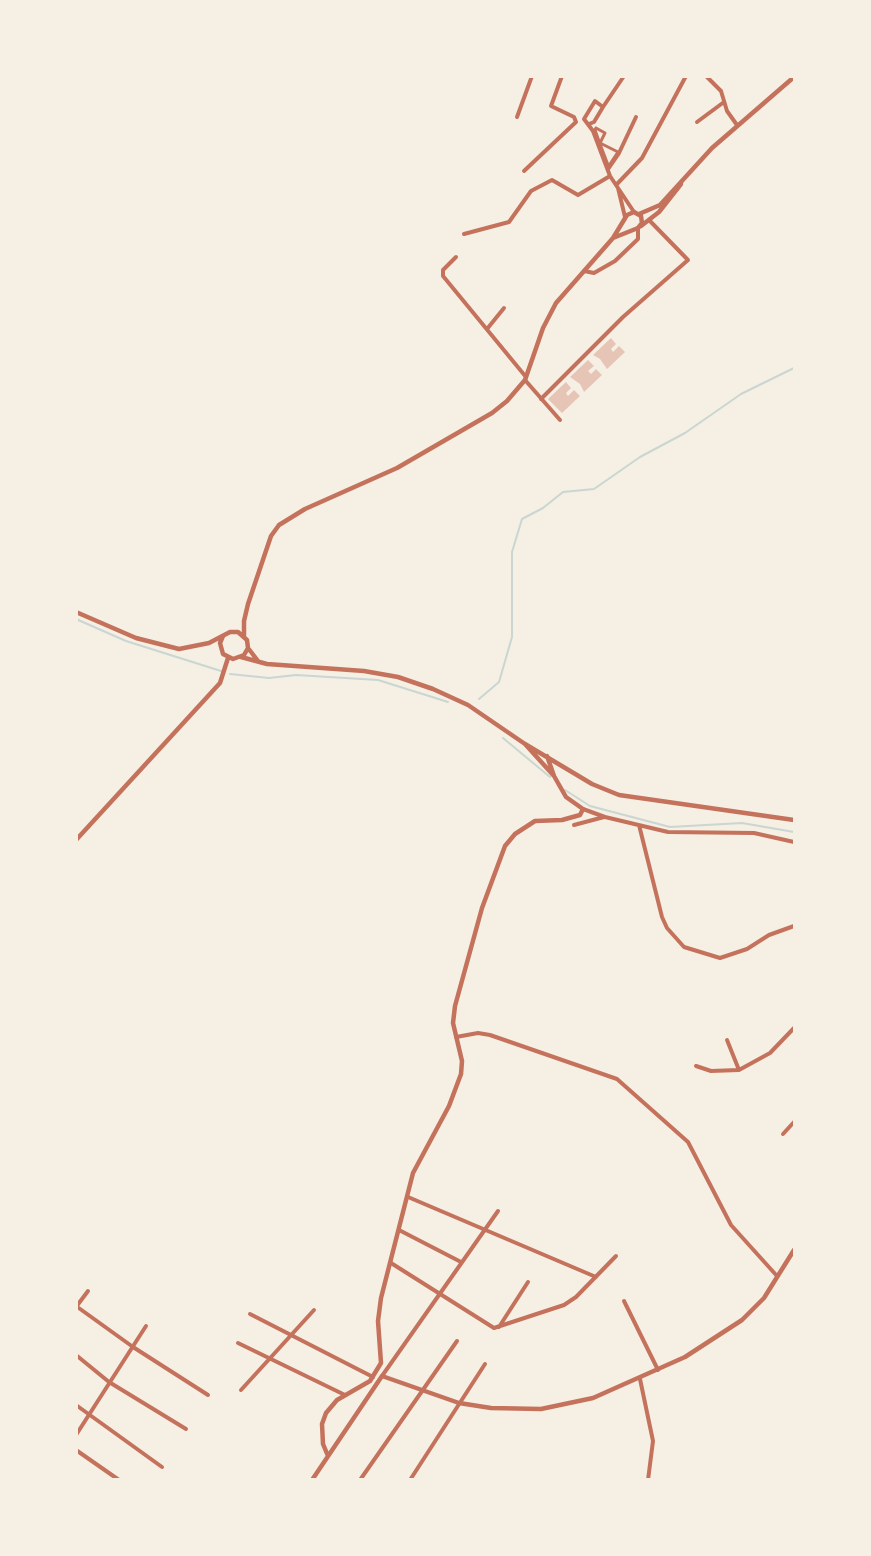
<!DOCTYPE html>
<style>
body{margin:0}
#map{position:relative;width:871px;height:1556px;overflow:hidden;background:#f6efe4;font-family:Ubuntu,sans-serif}
canvas{display:block}
.frame{position:absolute;inset:0;border:78px solid #f6efe4;pointer-events:none}
</style>
<div id="map">
<canvas width="871" height="1556"></canvas>
<div class="frame"></div>
</div>
<script>
const ctx = document.querySelector('canvas').getContext('2d');
ctx.lineJoin = 'round';
function poly(rows) {
  const path = new Path2D();
  for (const r of rows) {
    path.moveTo(r[0], r[1]);
    for (let i = 2; i < r.length; i += 2) path.lineTo(r[i], r[i + 1]);
  }
  return path;
}
function strokePath(path, color, width, dash) {
  ctx.strokeStyle = color;
  ctx.lineWidth = width;
  ctx.lineCap = dash ? 'butt' : 'round';
  ctx.setLineDash(dash || []);
  ctx.stroke(path);
}
function fillPath(path, color) {
  ctx.fillStyle = color;
  ctx.fill(path, 'evenodd');
}
strokePath(poly([
 [76,619,126,641,221,671],
 [230,674,269,678,296,675,378,680,448,702],
 [479,699,499,682,512,637,512,552,522,519,543,508,563,492,594,489,640,457,685,433,741,394,794,368],
 [503,738,550,777],
 [565,790,590,806,670,827,742,823,794,832]
]), '#c9d6d2', 2);
fillPath(poly([
 [611,338,616,344,611,349,613,352,619,346,625,352,607,369,600,359,593,355],
 [588,360,594,366,588,371,591,374,596,369,602,375,584,392,580,384,570,377],
 [566,382,571,388,566,393,568,396,574,390,580,396,562,413,548,399]
]), '#e6c5b7');
strokePath(poly([
 [596,128,605,133,600,143,618,152,610,164,608,165,600,144,595,130,596,128]
]), '#c5725c', 3);
strokePath(poly([
 [562,76,551,106,574,117,576,122],
 [706,76,721,91,727,111,737,125],
 [603,107,624,76],
 [517,117,532,76],
 [697,122,724,102],
 [589,124,594,122,603,107,595,101,584,119,593,131,610,176,634,212],
 [608,169,619,153,636,117],
 [524,171,576,122],
 [617,184,642,158,686,76],
 [618,188,625,217],
 [464,234,509,222,531,191,552,180,578,195,610,176],
 [456,257,443,270,443,276,526,377],
 [584,271,594,273,615,261,638,239,638,228],
 [487,329,504,308],
 [525,380,560,420],
 [541,399,623,317,688,260,650,221],
 [583,809,605,817,668,832,754,833,794,842],
 [574,825,604,817],
 [639,825,662,917,667,928,684,947,720,958,747,949,769,935,794,926],
 [456,1037,478,1033,490,1035,617,1079,688,1142,731,1225,777,1276],
 [727,1040,739,1070],
 [696,1066,711,1071,739,1070,770,1053,794,1028],
 [783,1134,794,1122],
 [408,1197,596,1277],
 [399,1230,461,1262],
 [391,1263,494,1328,564,1305,576,1297,616,1256],
 [624,1301,658,1370],
 [76,1306,133,1347,208,1395],
 [76,1307,88,1291],
 [250,1314,373,1377],
 [499,1327,528,1282],
 [238,1343,345,1395],
 [76,1355,109,1382,186,1429],
 [382,1376,498,1211],
 [640,1379,653,1441,648,1480],
 [241,1390,314,1310],
 [76,1405,162,1467],
 [76,1435,146,1326],
 [76,1450,119,1480],
 [360,1480,457,1341],
 [410,1480,485,1364]
]), '#c5725c', 4);
strokePath(poly([
 [639,214,660,205,712,148,794,77],
 [641,226,659,212,681,184],
 [76,612,136,638,179,649,209,643,230,632,238,632,247,640,248,648,244,655,233,659,223,654,220,643,223,636],
 [244,637,244,621,248,604,271,536,279,525,305,509,397,468,492,413,507,401,525,380,543,328,556,303,613,238,627,215,634,212,641,216,642,223,638,228,613,238],
 [248,648,258,661],
 [241,657,267,664,364,671,398,677,433,689,468,705,525,744,592,784,619,795,794,820],
 [547,756,554,776],
 [76,840,220,683,228,658],
 [328,1456,323,1444,322,1424,326,1413,337,1400,370,1381,381,1363,378,1321,381,1298,413,1173,449,1106,461,1074,462,1061,453,1023,455,1006,482,908,505,846,515,834,535,821,562,820,580,815,583,809,566,797,554,776,525,744],
 [312,1480,382,1376,459,1403,491,1408,541,1409,593,1398,685,1357,742,1320,764,1298,794,1250]
]), '#c5725c', 4.5);
</script>
